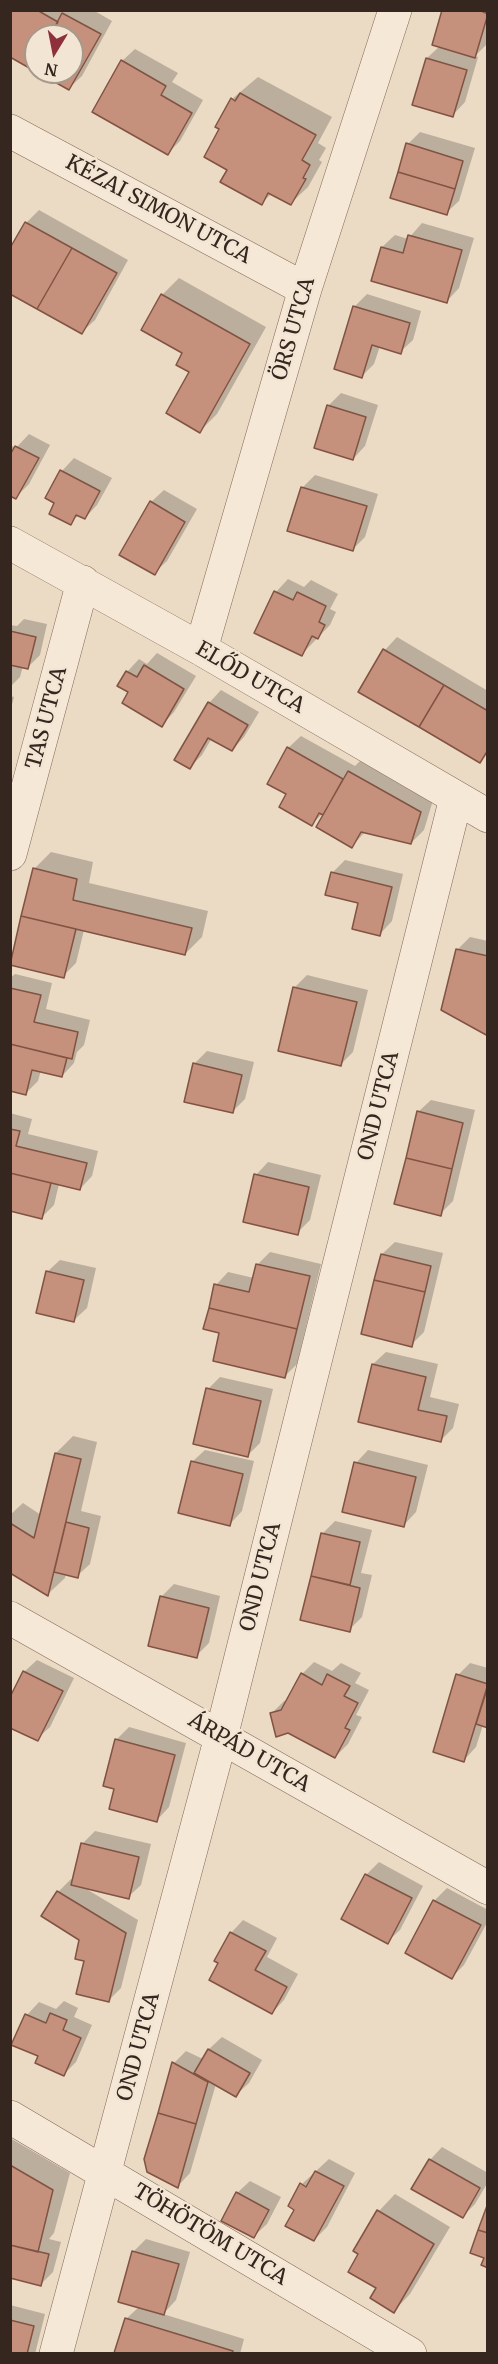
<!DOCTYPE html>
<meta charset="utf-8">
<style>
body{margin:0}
#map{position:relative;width:498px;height:2364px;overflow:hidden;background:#ebdac4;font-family:Merriweather,serif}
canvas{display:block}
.frame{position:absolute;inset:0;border:12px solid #35261f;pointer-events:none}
.north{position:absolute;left:24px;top:24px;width:60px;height:60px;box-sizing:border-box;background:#f3e5d3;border:2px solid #a7998b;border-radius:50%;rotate:190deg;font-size:16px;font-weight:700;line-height:24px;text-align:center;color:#35261f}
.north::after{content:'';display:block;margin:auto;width:21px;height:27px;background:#8f303d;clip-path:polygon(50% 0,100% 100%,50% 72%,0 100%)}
</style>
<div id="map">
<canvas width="498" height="2364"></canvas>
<div class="frame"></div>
<div class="north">N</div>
</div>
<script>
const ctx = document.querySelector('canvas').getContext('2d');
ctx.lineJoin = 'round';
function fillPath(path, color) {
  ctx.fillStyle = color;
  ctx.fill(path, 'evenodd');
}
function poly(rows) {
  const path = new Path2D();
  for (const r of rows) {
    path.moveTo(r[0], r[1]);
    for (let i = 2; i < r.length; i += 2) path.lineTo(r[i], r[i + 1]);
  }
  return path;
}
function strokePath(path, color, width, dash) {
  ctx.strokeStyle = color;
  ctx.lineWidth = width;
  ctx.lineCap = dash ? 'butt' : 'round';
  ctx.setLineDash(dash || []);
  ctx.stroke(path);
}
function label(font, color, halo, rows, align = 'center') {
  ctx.font = font + ' Merriweather,serif';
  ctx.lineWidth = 5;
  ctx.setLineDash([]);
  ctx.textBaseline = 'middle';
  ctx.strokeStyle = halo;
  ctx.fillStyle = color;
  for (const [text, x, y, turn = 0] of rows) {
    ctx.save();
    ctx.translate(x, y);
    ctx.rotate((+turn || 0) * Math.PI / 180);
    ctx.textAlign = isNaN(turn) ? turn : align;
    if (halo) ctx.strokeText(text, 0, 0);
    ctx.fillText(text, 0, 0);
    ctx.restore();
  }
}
fillPath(poly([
 [12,10,93,10,112,21,82,76,69,88,40,72,72,72,72,36,36,36,36,70,10,55],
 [444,10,488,10,487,44,475,56,478,57,465,102,453,115,427,58,440,46],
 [135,49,178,73,172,82,203,100,180,141,168,153,122,61],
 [258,77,332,117,318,143,326,148,319,160,322,162,308,187,291,203,272,193,262,203,229,169,221,129,232,99],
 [420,132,475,148,459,201,446,213,408,144],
 [39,210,128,260,95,320,82,332,10,251,26,223],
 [422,223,474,238,459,288,447,301,382,247,395,235,408,239],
 [179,278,266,327,217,414,200,431,191,371,162,295],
 [367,294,421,311,413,340,400,352,380,346,374,364,362,376,354,307],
 [341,393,378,405,365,446,353,459,328,406],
 [29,434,50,445,29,484,16,497,10,494,10,445,16,448],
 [74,458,112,478,97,505,85,518,79,515,70,523,56,502,47,497,62,471],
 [315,475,378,494,365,537,353,549,302,488],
 [164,490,197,509,167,561,154,573,151,502],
 [288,579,304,587,311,580,338,594,330,609,336,612,330,625,302,654,256,632,276,592],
 [24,619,47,624,40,655,28,667,23,666,20,677,10,687,10,625,17,626],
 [397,637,488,691,488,753,479,761,360,691,385,650],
 [157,653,196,676,174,712,162,725,130,692,127,672,139,659,147,664],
 [221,690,259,712,244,737,232,750,212,738,202,755,190,767,209,703],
 [10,696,14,697,10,712],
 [301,736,355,766,361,760,433,800,424,830,411,843,365,832,352,846,325,814,323,813,312,824,288,794,288,748],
 [51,852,93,862,89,883,208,911,202,937,185,954,84,930,76,963,63,976,34,869],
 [345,860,403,874,392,921,380,934,359,902,332,873],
 [470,937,488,941,488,1034,457,950],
 [15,974,52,983,46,1009,90,1020,84,1045,77,1052,74,1063,62,1076,41,1070,38,1081,26,1093,10,1090,10,978],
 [307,975,368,990,353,1052,341,1064,294,988],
 [207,1051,254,1062,245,1099,232,1112,186,1101,195,1063],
 [431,1100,475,1110,453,1201,440,1214,418,1112],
 [10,1113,32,1119,28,1134,98,1151,92,1176,80,1189,59,1184,54,1205,42,1217,10,1210],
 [268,1162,321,1175,310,1220,297,1233,256,1175],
 [395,1242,443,1253,424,1332,411,1345,382,1254],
 [270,1252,321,1264,297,1364,285,1376,221,1332,216,1285,228,1272,254,1278,258,1264],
 [60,1260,96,1268,87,1308,74,1320,47,1272],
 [386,1352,438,1364,430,1397,459,1404,453,1428,440,1441,359,1420,373,1364],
 [220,1377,273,1389,260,1443,247,1456,208,1389],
 [73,1436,97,1442,81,1511,101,1516,90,1564,77,1576,66,1573,65,1578,48,1594,10,1572,10,1515,23,1503,41,1515,56,1453],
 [205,1450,254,1461,242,1511,230,1524,192,1462],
 [368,1450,428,1465,416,1512,404,1525,356,1463],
 [335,1521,372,1530,361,1573,372,1575,362,1617,349,1630,302,1619,322,1534],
 [174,1584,220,1596,209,1643,196,1656,161,1597],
 [37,1660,74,1678,50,1727,37,1739,24,1672],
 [314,1662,332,1671,341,1663,361,1673,355,1683,369,1690,356,1715,362,1717,348,1744,335,1757,272,1713,284,1701,289,1700,302,1674],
 [470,1663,488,1668,488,1726,483,1725,476,1747,464,1760,458,1675],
 [129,1727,186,1743,169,1807,157,1820,116,1788,116,1740],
 [95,1831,151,1844,141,1885,128,1897,83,1887,138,1920,121,1988,108,2001,86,1960,81,1939,58,1892,71,1879,73,1881,82,1844],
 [379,1862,423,1886,400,1930,387,1942,366,1875],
 [447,1888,488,1910,488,1921,464,1965,452,1977,434,1901],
 [243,1920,277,1938,267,1957,298,1974,284,2000,272,2013,220,1962,231,1933],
 [64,2001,78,2008,74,2017,92,2025,76,2062,64,2074,40,2056,13,2044,27,2015,39,2002,56,2009],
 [222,2037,262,2060,249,2083,236,2095,216,2084,190,2173,178,2186,174,2063,186,2051,203,2059,209,2049],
 [10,2138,70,2173,54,2233,49,2239,61,2242,53,2272,40,2285,10,2277],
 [442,2147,488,2173,488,2182,475,2204,463,2216,430,2160],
 [329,2159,355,2173,327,2227,314,2240,296,2209,302,2184],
 [250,2181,281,2197,267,2224,254,2236,237,2193],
 [395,2194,450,2227,410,2294,394,2311,378,2287,379,2211],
 [146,2239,190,2252,176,2300,163,2314,244,2339,240,2354,122,2354,116,2352,126,2319,140,2306,133,2252],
 [10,2305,45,2314,35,2354,10,2354]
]), '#0003');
const building = poly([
 [10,10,37,10,58,22,50,36,36,36,36,60,31,69,10,57,10,10],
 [442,10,479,10,488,14,475,58,432,45,442,10],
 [62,13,101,34,69,90,37,72,72,72,72,36,50,36,62,13],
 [426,58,467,70,453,117,412,105,426,58],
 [121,60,166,86,161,95,192,113,168,155,92,112,121,60],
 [240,93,316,135,302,160,310,165,303,178,306,179,291,205,268,193,262,205,220,182,227,170,204,157,219,129,215,127,231,98,235,101,240,93],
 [406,143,463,161,455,189,398,172,406,143],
 [398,172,455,189,447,215,390,198,398,172],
 [25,222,72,248,37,309,10,294,10,248,25,222],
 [408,235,462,250,447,303,371,281,381,247,403,253,408,235],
 [72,248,117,273,82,334,37,309,72,248],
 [161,294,250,344,200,433,166,413,189,372,176,365,182,353,141,330,161,294],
 [353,306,410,323,401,354,372,345,362,378,334,369,353,306],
 [327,405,366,417,353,460,314,448,327,405],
 [15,446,39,458,16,499,10,496,10,455,15,446],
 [60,470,100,491,85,519,76,515,71,525,49,514,54,503,45,498,60,470],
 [301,487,367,506,353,551,287,531,301,487],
 [150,501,185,522,155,575,119,555,150,501],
 [274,591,293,600,297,592,326,606,319,622,325,625,318,639,312,636,302,656,254,633,274,591],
 [10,631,36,637,28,669,10,665,10,631],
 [383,649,444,685,419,727,358,692,383,649],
 [144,665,184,689,162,727,122,703,128,692,117,686,126,671,137,677,144,665],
 [444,685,488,711,488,750,480,763,419,727,444,685],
 [208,702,248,725,232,751,208,738,190,769,174,760,208,702],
 [287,747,343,779,323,815,319,813,312,826,279,807,286,794,267,784,287,747],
 [348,771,421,812,411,844,361,832,352,848,316,827,348,771],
 [33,868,77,879,73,900,192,928,185,955,21,916,33,868],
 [331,872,392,887,380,936,352,929,358,903,325,895,331,872],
 [21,916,76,929,64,978,10,965,21,916],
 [456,949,488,956,488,1036,441,1010,456,949],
 [293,987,357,1002,341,1066,278,1051,293,987],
 [10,988,41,995,34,1022,78,1032,72,1059,10,1044,10,988],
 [10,1044,67,1058,62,1077,32,1070,26,1095,10,1091,10,1044],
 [193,1063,242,1075,233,1113,184,1102,193,1063],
 [417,1111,463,1123,452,1169,406,1158,417,1111],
 [10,1129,20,1131,16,1146,87,1163,80,1190,10,1173,10,1129],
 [406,1158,452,1169,441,1216,394,1204,406,1158],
 [10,1173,51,1183,42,1219,10,1211,10,1173],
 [254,1174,309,1187,298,1235,243,1222,254,1174],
 [381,1254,431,1266,425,1292,374,1280,381,1254],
 [256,1264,310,1276,297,1329,209,1308,214,1284,249,1292,256,1264],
 [46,1271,84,1280,74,1322,36,1313,46,1271],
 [374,1280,425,1292,412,1347,361,1334,374,1280],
 [209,1308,297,1329,285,1378,213,1361,219,1333,203,1329,209,1308],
 [372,1364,426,1377,418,1410,447,1416,441,1442,358,1422,372,1364],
 [206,1388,261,1401,248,1457,193,1444,206,1388],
 [55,1453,81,1459,48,1596,10,1573,10,1523,34,1538,55,1453],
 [191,1461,243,1474,230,1526,178,1513,191,1461],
 [354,1462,416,1477,404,1527,342,1512,354,1462],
 [66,1522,89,1528,78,1578,54,1572,66,1522],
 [321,1533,360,1542,350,1585,311,1576,321,1533],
 [311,1576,360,1588,350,1632,300,1620,311,1576],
 [160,1596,209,1608,197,1658,148,1646,160,1596],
 [23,1671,63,1691,38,1741,10,1728,10,1697,23,1671],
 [301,1673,322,1685,327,1674,350,1686,344,1696,358,1703,345,1728,350,1730,335,1758,288,1733,276,1737,270,1713,281,1710,301,1673],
 [456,1674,488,1684,464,1762,433,1752,456,1674],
 [488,1686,488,1728,476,1724,488,1686],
 [115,1739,175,1755,157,1822,109,1809,114,1789,103,1786,115,1739],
 [81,1843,139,1857,129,1899,71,1885,81,1843],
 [365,1874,412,1898,388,1944,341,1919,365,1874],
 [57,1891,126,1933,109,2002,76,1994,84,1961,75,1959,79,1940,41,1916,57,1891],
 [433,1900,481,1925,452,1979,405,1953,433,1900],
 [230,1932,266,1951,255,1970,287,1987,272,2014,209,1980,218,1963,214,1961,230,1932],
 [50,2013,67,2020,63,2030,81,2038,64,2076,35,2063,38,2056,11,2045,25,2014,46,2023,50,2013],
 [208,2049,250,2073,236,2097,194,2073,208,2049],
 [172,2062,208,2082,196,2124,158,2113,172,2062],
 [158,2113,196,2124,178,2188,147,2172,144,2159,158,2113],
 [429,2159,480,2188,463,2218,411,2189,429,2159],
 [10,2165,53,2190,38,2252,10,2245,10,2165],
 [315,2171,344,2186,314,2241,285,2226,294,2210,288,2206,300,2183,306,2187,315,2171],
 [236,2192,269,2210,254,2238,221,2221,236,2192],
 [488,2203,488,2233,478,2230,488,2203],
 [377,2210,434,2244,394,2313,370,2298,376,2288,348,2272,358,2254,353,2251,377,2210],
 [478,2230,488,2233,488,2268,481,2265,484,2258,470,2253,478,2230],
 [10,2245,49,2254,41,2286,10,2278,10,2245],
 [132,2251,179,2264,164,2315,118,2302,132,2251],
 [125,2318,233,2351,232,2354,114,2353,125,2318],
 [10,2320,34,2326,27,2354,10,2354,10,2320]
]);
fillPath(building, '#c6917c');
strokePath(building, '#815343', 1.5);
const minor = poly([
 [10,131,305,289],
 [10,543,201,649,488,816],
 [201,649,305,289,395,10],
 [10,854,83,582],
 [10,1618,488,1888],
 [10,2117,410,2354],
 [56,2354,221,1737,456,798]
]);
strokePath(minor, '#846c5c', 34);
strokePath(minor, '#f6e8d6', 33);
label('21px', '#35261f', '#f3e5d3', [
 ["KÉZAI SIMON UTCA",158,210,28],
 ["ÖRS UTCA",294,329,-74],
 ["ELŐD UTCA",250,678,30],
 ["TAS UTCA",47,718,-75],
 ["OND UTCA",379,1106,-76],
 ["OND UTCA",261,1577,-76],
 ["ÁRPÁD UTCA",249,1753,30],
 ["OND UTCA",139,2047,-75],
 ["TÖHÖTÖM UTCA",210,2235,31]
]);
</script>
